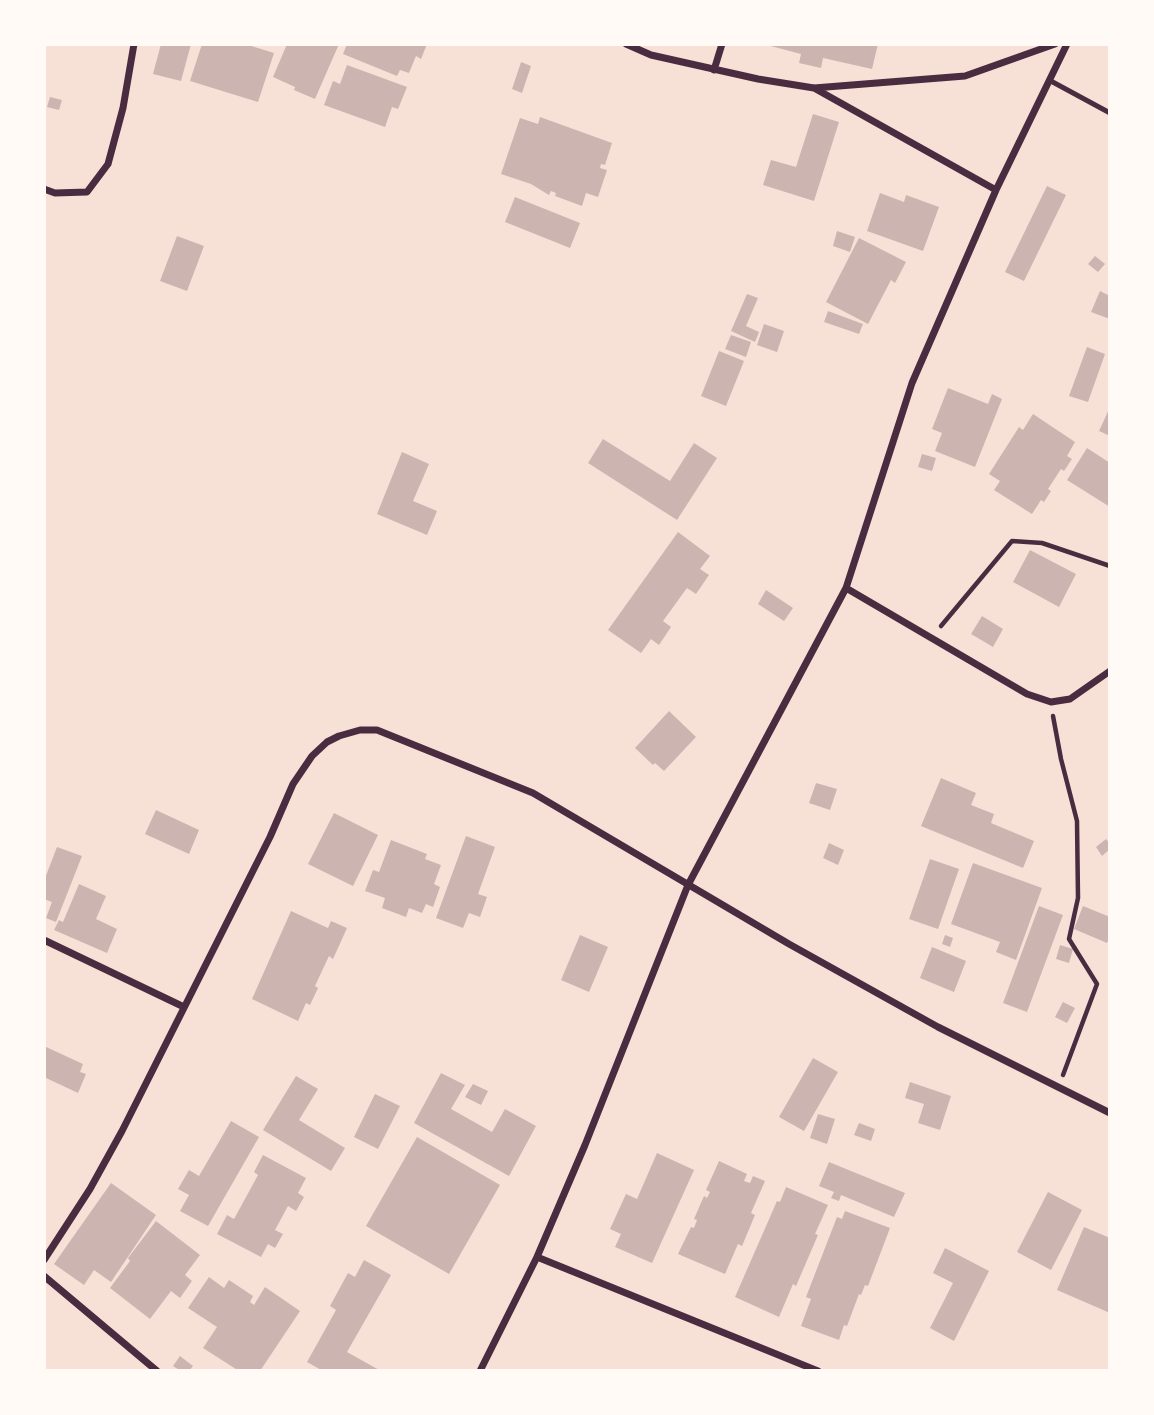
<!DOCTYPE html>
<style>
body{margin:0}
#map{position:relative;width:1154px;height:1415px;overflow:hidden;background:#f7e1d7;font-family:"Playfair Display",serif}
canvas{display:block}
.frame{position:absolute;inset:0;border:46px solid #fffaf5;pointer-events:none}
</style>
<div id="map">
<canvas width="1154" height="1415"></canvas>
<div class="frame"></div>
</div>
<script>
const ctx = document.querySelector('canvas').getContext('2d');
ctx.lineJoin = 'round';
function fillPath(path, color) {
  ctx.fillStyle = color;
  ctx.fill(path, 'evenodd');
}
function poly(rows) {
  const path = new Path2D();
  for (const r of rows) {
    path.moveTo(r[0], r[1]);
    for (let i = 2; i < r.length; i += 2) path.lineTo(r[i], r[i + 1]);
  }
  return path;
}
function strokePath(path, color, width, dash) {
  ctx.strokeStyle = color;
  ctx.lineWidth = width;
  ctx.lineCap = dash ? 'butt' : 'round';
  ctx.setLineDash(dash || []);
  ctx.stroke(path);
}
fillPath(poly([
 [161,44,191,44,181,81,153,74],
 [202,44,245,44,274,53,258,102,190,81],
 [287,44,339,44,315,99,294,90,295,87,273,77],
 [347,44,427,44,421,59,416,56,409,73,400,70,397,76,343,54],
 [763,44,878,44,872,69,823,58,821,68,799,63,801,54],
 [521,62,531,66,522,93,512,89],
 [347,65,407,87,398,109,392,107,385,127,324,105,333,81,340,84],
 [50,97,62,100,59,110,47,107],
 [813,114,839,122,814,201,763,185,771,160,796,167],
 [540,117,612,143,605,165,601,164,600,168,607,170,598,197,586,193,582,206,555,196,556,193,551,191,549,195,531,184,501,174,520,118,538,124],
 [1047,186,1066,195,1024,281,1005,272],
 [880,193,904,202,906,195,939,207,923,251,867,231],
 [515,197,580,223,570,248,505,222],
 [837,231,855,237,850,252,833,246],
 [177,236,204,246,187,291,160,281],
 [859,238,906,262,895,283,891,280,868,324,826,302],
 [1095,256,1105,264,1098,272,1088,264],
 [1100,291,1110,296,1110,319,1091,312],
 [747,294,758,298,746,326,759,332,755,342,731,331],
 [828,311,863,324,859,334,824,322],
 [764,324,784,331,777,352,757,345],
 [731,335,751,342,746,357,725,349],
 [1087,347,1105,354,1088,402,1069,396],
 [719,351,744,361,726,406,701,396],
 [948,388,988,404,992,394,1002,399,975,467,935,451,942,433,932,429],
 [1110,407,1110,436,1099,431],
 [1033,414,1075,442,1067,456,1072,459,1064,471,1061,469,1048,489,1051,491,1044,502,1041,500,1032,514,994,490,1000,481,989,474,1019,427,1023,430],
 [603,439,670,481,694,443,717,458,677,520,588,463],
 [1087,448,1110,463,1110,507,1067,480],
 [402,452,429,464,413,501,437,511,427,535,377,514],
 [922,454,936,458,932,471,918,467],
 [678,532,710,556,700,569,709,575,696,594,687,588,663,621,671,627,659,645,651,639,641,653,608,630],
 [1030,550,1076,574,1059,607,1013,582],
 [766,590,793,608,784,621,758,604],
 [982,616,1003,629,993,647,971,634],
 [669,711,696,737,664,771,655,763,653,765,635,748],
 [941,778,976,793,971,805,994,814,991,823,1034,841,1023,868,921,826],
 [816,783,837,789,830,810,809,803],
 [156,810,199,830,189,854,145,834],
 [334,813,378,835,353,886,308,864],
 [466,836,495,847,478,894,487,897,480,917,469,913,463,928,436,918],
 [1106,839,1110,844,1110,849,1102,856,1096,847],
 [391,840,427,854,425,859,441,865,434,884,440,887,433,907,426,904,422,913,409,908,406,917,382,908,385,898,365,891,373,870,379,872],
 [829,843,844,850,838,865,823,858],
 [57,847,82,856,56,922,46,918,52,902,44,899,44,881],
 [930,859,959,869,938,929,909,919],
 [973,863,1042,888,1016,960,996,952,1000,942,951,924],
 [79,884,106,896,96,919,117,929,107,953,54,930,59,920,63,922],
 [1039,906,1063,915,1027,1012,1003,1003],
 [1083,906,1110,917,1110,936,1107,943,1074,929],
 [291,911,328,928,331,921,347,928,333,959,329,956,315,986,318,988,310,1005,306,1003,298,1021,252,999],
 [580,935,608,947,589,992,561,980],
 [945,935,953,938,950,947,942,944],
 [1060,945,1073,949,1069,963,1056,959],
 [932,947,966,961,954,992,920,978],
 [1063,1002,1075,1008,1067,1023,1055,1017],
 [44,1046,83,1064,80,1072,86,1074,78,1093,44,1077],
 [813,1058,838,1072,804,1131,779,1117],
 [441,1073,465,1085,451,1109,492,1132,505,1109,536,1126,509,1176,414,1123],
 [296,1076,318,1089,299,1120,345,1148,331,1171,263,1130],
 [910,1082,951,1096,940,1130,918,1123,924,1104,905,1098],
 [473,1084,488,1091,481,1105,465,1097],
 [375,1094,400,1106,378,1149,354,1137],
 [818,1114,835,1119,827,1144,810,1138],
 [231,1121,259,1137,208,1226,180,1211,189,1195,178,1189,189,1170,199,1176],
 [859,1123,875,1129,871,1141,854,1135],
 [417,1137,500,1185,449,1274,366,1226],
 [657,1153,694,1170,652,1263,615,1247,621,1234,610,1229,626,1194,637,1199],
 [263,1155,306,1178,298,1193,304,1197,296,1211,288,1206,275,1230,283,1234,275,1248,268,1244,261,1257,217,1234,227,1215,234,1219,258,1175,254,1172],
 [719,1161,747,1174,744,1181,750,1183,753,1176,765,1181,751,1213,755,1215,742,1246,738,1244,725,1274,678,1254,691,1227,694,1228,697,1220,694,1219,704,1196,707,1198,710,1192,706,1190],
 [829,1162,905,1193,894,1217,841,1195,839,1201,831,1198,834,1192,819,1186],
 [111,1183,156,1215,111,1282,94,1270,84,1285,54,1264],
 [786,1187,828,1205,815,1234,818,1235,796,1286,793,1284,779,1317,735,1297,777,1201,780,1202],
 [1048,1192,1082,1210,1051,1270,1017,1252],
 [845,1211,890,1228,868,1286,865,1285,861,1295,859,1294,847,1326,844,1325,839,1340,801,1326,811,1299,806,1297,837,1217,842,1219],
 [156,1221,200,1255,185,1275,192,1281,180,1298,171,1291,150,1319,110,1288,130,1261,128,1258],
 [1084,1227,1110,1238,1110,1313,1057,1290],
 [945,1248,989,1271,954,1341,930,1328,953,1283,933,1273],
 [364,1260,391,1275,347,1352,381,1371,323,1371,307,1362,336,1310,330,1306,348,1273,355,1277],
 [209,1277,224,1288,229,1280,253,1296,250,1302,254,1305,265,1287,300,1311,260,1371,239,1371,203,1348,217,1327,188,1308],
 [180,1356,193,1366,189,1371,181,1371,173,1366]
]), '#ccb4b1');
strokePath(poly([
 [941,626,1012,541,1042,543,1110,566],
 [1053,716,1061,759,1077,821,1078,898,1069,939,1097,984,1063,1075]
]), '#4a2c40', 4.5);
strokePath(poly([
 [1049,80,1110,113]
]), '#4a2c40', 5);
strokePath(poly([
 [626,44,651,55,758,79,814,88,965,76,1055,44],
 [714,70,722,44],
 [814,88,996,190],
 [44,189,55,193,87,192,108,164,123,108,134,44],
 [846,588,1027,694,1051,702,1070,699,1110,671],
 [44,940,184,1007],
 [537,1257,818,1371],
 [44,1260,90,1189,122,1131,270,837,293,784,312,756,327,742,339,736,360,730,377,730,533,793,789,944,938,1027,1110,1113],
 [44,1276,157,1371],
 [480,1371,537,1257,585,1145,688,885,846,588,912,383,996,190,1067,44]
]), '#4a2c40', 7);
</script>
